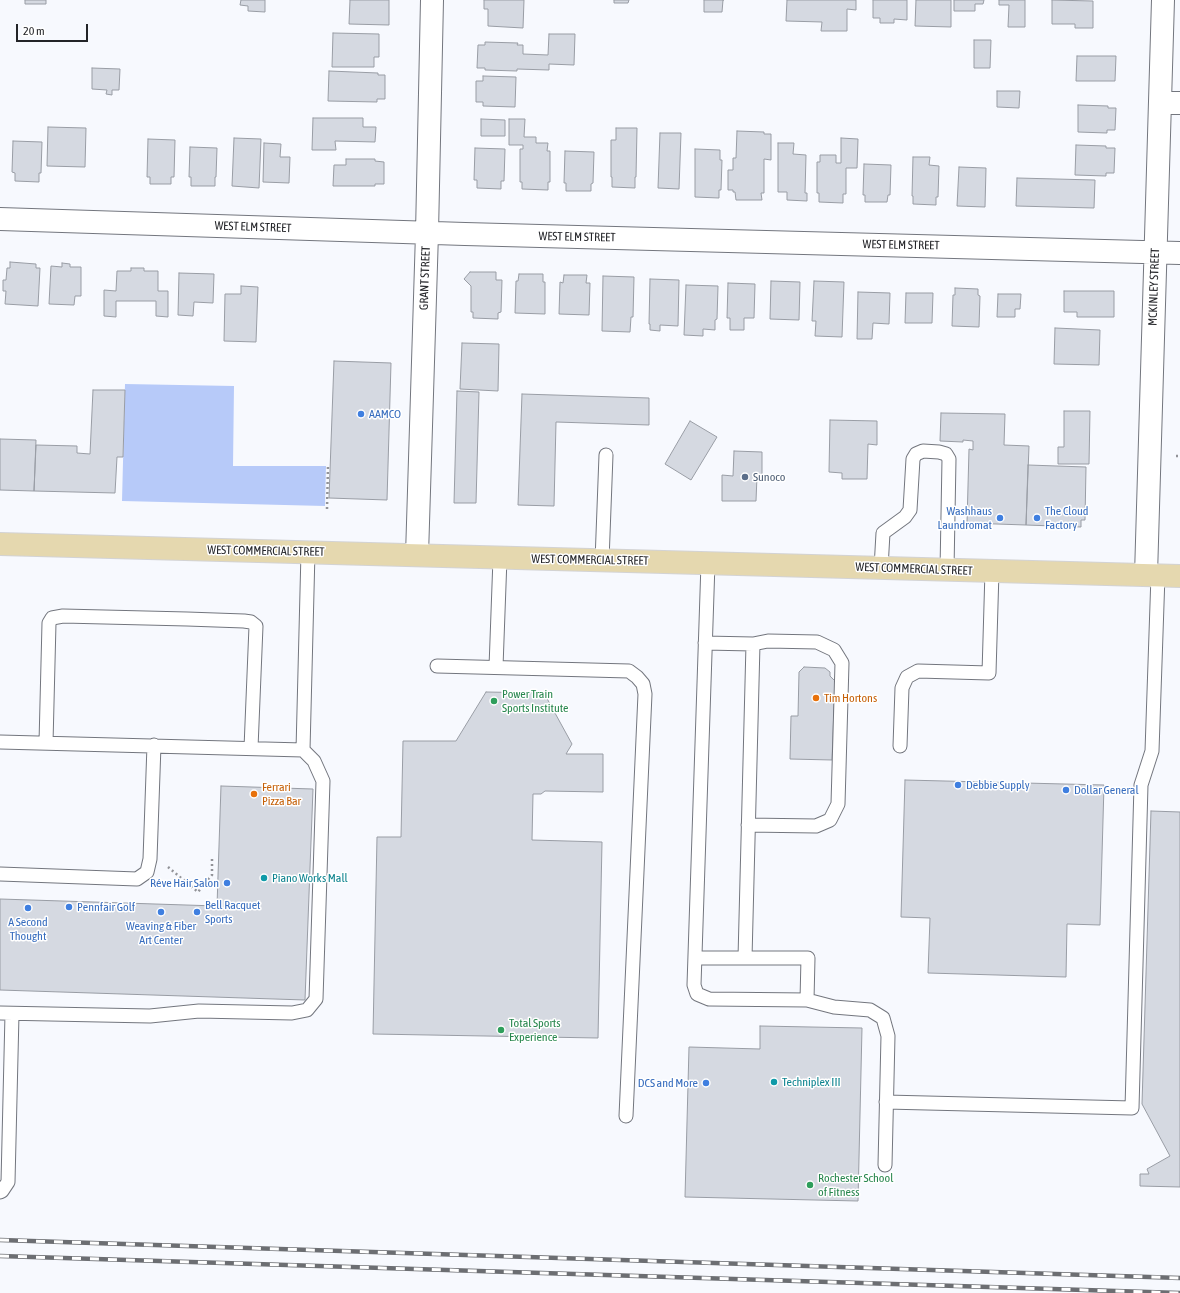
<!DOCTYPE html>
<meta charset="utf-8">
<style>
body{margin:0}
#map{position:relative;width:1180px;height:1293px;overflow:hidden;background:#f7f9fe;font-family:"Asap Condensed",sans-serif}
canvas{display:block}
.scale{position:absolute;left:16px;top:24px;width:72px;height:18px;box-sizing:border-box;border:2px solid #232428;border-top:0;padding-left:5px;font-size:12px;line-height:14px;white-space:nowrap;color:#232428;-webkit-text-stroke:3px #fff;paint-order:stroke}
</style>
<div id="map">
<canvas width="1180" height="1293"></canvas>
<div class="scale">20 m</div>
</div>
<script>
const ctx = document.querySelector('canvas').getContext('2d');
ctx.lineJoin = 'round';
function fillPath(path, color) {
  ctx.fillStyle = color;
  ctx.fill(path, 'evenodd');
}
function poly(rows) {
  const path = new Path2D();
  for (const r of rows) {
    path.moveTo(r[0], r[1]);
    for (let i = 2; i < r.length; i += 2) path.lineTo(r[i], r[i + 1]);
  }
  return path;
}
function strokePath(path, color, width, dash) {
  ctx.strokeStyle = color;
  ctx.lineWidth = width;
  ctx.lineCap = dash ? 'butt' : 'round';
  ctx.setLineDash(dash || []);
  ctx.stroke(path);
}
function label(font, color, halo, rows, align = 'center') {
  ctx.font = font + ' "Asap Condensed",sans-serif';
  ctx.lineWidth = 3;
  ctx.setLineDash([]);
  ctx.textBaseline = 'middle';
  ctx.strokeStyle = halo;
  ctx.fillStyle = color;
  for (const [text, x, y, turn = 0] of rows) {
    ctx.save();
    ctx.translate(x, y);
    ctx.rotate((+turn || 0) * Math.PI / 180);
    ctx.textAlign = isNaN(turn) ? turn : align;
    if (halo) ctx.strokeText(text, 0, 0);
    ctx.fillText(text, 0, 0);
    ctx.restore();
  }
}
fillPath(poly([
 [125,384,234,386,233,466,326,466,325,506,122,501]
]), '#b7caf9');
const building = poly([
 [25,0,46,0,46,4,25,4,25,0],
 [241,0,265,0,265,12,248,11,248,6,240,5,241,0],
 [350,0,389,0,389,25,349,24,350,0],
 [484,0,524,0,523,28,488,26,488,9,484,9,484,0],
 [614,0,629,0,628,3,614,3,614,0],
 [704,0,724,0,723,0,722,12,704,12,704,0],
 [787,0,856,0,856,10,847,9,847,31,821,31,822,22,786,21,787,0],
 [873,0,907,0,907,20,894,19,894,23,880,23,880,18,873,18,873,0],
 [916,0,951,0,951,27,915,26,916,0],
 [954,0,984,0,983,4,975,4,975,11,954,11,954,0],
 [999,0,1025,0,1025,27,1008,27,1009,5,999,5,999,0],
 [1052,0,1093,1,1093,28,1075,28,1075,24,1052,24,1052,0],
 [333,33,379,34,379,57,374,57,374,67,332,67,333,33],
 [549,34,575,34,574,65,549,64,549,70,517,69,517,71,485,70,485,68,477,68,478,45,485,45,485,42,518,43,517,45,523,45,523,54,548,55,549,34],
 [974,40,991,40,990,68,974,68,974,40],
 [1077,56,1116,56,1115,81,1076,81,1077,56],
 [92,68,120,69,119,90,112,90,112,95,106,94,107,90,92,89,92,68],
 [329,71,378,73,378,75,385,75,385,99,377,99,377,102,328,101,329,71],
 [483,76,516,77,515,107,483,106,483,102,476,102,476,81,483,81,483,76],
 [997,91,1020,91,1019,108,997,107,997,91],
 [1078,105,1108,106,1108,108,1116,108,1115,130,1107,130,1107,133,1078,132,1078,105],
 [313,118,363,118,363,127,376,127,375,142,335,141,336,150,312,150,313,118],
 [481,119,505,120,505,136,481,136,481,119],
 [509,119,525,119,524,137,536,137,536,143,548,143,547,151,550,151,550,182,548,182,548,190,522,189,522,182,520,182,520,149,523,149,523,145,509,145,509,119],
 [48,127,86,128,85,167,47,166,48,127],
 [616,128,637,128,636,177,635,177,635,188,612,187,612,177,611,177,611,140,616,140,616,128],
 [737,131,764,132,764,134,771,134,771,160,764,159,764,193,761,193,762,200,736,200,735,192,733,192,733,190,728,190,728,170,733,170,733,158,736,158,737,131],
 [660,133,681,133,679,189,658,188,660,133],
 [234,138,261,139,259,188,232,186,234,138],
 [841,138,858,139,857,168,846,168,846,194,843,194,843,203,819,202,819,193,817,193,817,162,820,162,820,155,836,155,836,163,841,163,841,138],
 [148,139,175,140,174,177,171,177,171,184,150,184,150,177,147,177,148,139],
 [13,141,42,142,41,173,39,173,39,182,15,181,15,173,12,172,13,141],
 [264,143,281,144,280,157,290,157,289,183,263,182,264,143],
 [778,143,794,143,793,154,806,155,805,193,807,193,807,201,787,200,787,192,778,192,778,143],
 [1076,145,1106,146,1106,148,1115,148,1114,173,1106,173,1106,176,1075,175,1076,145],
 [190,147,217,148,216,177,215,177,215,186,191,186,191,177,189,177,190,147],
 [475,148,505,149,504,181,501,181,501,189,477,188,477,180,474,180,475,148],
 [695,149,720,150,720,160,722,160,721,190,719,190,719,198,695,197,695,149],
 [565,151,594,152,593,183,591,184,591,191,566,191,566,183,564,183,565,151],
 [913,157,930,157,929,165,939,166,938,197,936,197,936,205,913,204,913,196,912,196,913,157],
 [346,159,375,159,375,161,384,162,384,184,375,184,375,186,333,186,334,165,346,165,346,159],
 [864,164,891,165,890,195,888,195,887,202,865,202,865,195,863,195,864,164],
 [959,167,986,168,985,207,957,206,959,167],
 [1017,178,1095,180,1094,208,1016,206,1017,178],
 [10,262,36,264,36,268,40,268,38,306,5,304,6,291,3,291,3,280,6,280,7,268,10,268,10,262],
 [62,263,70,264,70,267,81,267,81,296,75,296,74,305,49,304,51,266,62,267,62,263],
 [131,268,144,268,144,271,158,271,158,291,168,291,168,317,156,316,156,301,116,301,116,317,104,316,104,290,116,291,117,271,131,271,131,268],
 [470,272,496,272,496,280,502,280,501,312,498,313,498,319,473,318,473,312,471,312,471,286,464,279,470,272],
 [179,273,214,274,213,303,194,302,193,316,178,315,179,273],
 [519,274,543,274,543,282,545,282,545,314,515,313,516,281,518,281,519,274],
 [564,275,587,275,586,283,590,283,589,315,559,314,560,282,563,283,564,275],
 [603,276,634,277,633,317,631,317,630,332,602,331,603,276],
 [650,279,679,280,678,326,660,325,660,331,650,330,650,324,649,324,650,279],
 [771,281,800,282,799,320,770,319,771,281],
 [814,281,844,282,842,337,815,336,816,321,812,321,814,281],
 [728,283,755,284,754,318,744,318,744,330,730,330,730,318,727,318,728,283],
 [686,285,718,286,717,319,715,320,715,330,703,329,703,336,684,335,686,285],
 [241,286,258,287,256,342,224,341,225,294,241,294,241,286],
 [955,288,978,289,978,295,980,296,979,327,952,326,953,295,955,295,955,288],
 [1064,291,1114,291,1114,317,1077,317,1077,312,1064,312,1064,291],
 [858,292,890,293,889,324,873,323,872,339,857,339,858,292],
 [906,293,933,293,932,323,905,323,906,293],
 [998,294,1021,294,1020,309,1015,309,1015,317,997,317,998,294],
 [1055,328,1100,330,1099,365,1054,364,1055,328],
 [462,343,499,344,498,391,460,389,462,343],
 [334,361,391,363,387,500,329,498,334,361],
 [93,390,125,390,123,457,117,457,115,493,34,491,36,445,77,446,77,453,90,454,93,390],
 [457,391,479,392,476,503,454,503,457,391],
 [522,394,649,398,649,425,556,422,554,506,518,505,522,394],
 [1064,411,1090,411,1089,464,1058,464,1058,447,1064,447,1064,411],
 [941,413,1005,414,1004,445,1029,446,1026,525,967,523,969,449,973,450,973,441,963,440,963,442,940,441,941,413],
 [830,420,877,421,877,445,868,444,867,479,842,479,842,473,829,472,830,420],
 [690,421,717,437,691,480,665,464,690,421],
 [0,439,36,440,34,491,0,490,0,439],
 [734,451,762,452,762,476,757,476,756,501,722,501,722,475,733,476,734,451],
 [1028,465,1086,467,1085,520,1081,520,1081,527,1026,525,1028,465],
 [804,667,825,668,830,672,830,676,835,681,832,760,790,759,791,716,798,716,799,672,804,667],
 [486,692,544,693,572,744,566,754,603,754,603,792,545,791,541,794,533,794,532,840,602,842,598,1038,373,1034,377,837,401,837,403,741,456,741,486,692],
 [905,780,1104,785,1100,925,1067,924,1066,977,928,973,930,918,901,917,905,780],
 [221,786,313,789,305,1000,0,990,0,899,217,906,221,786],
 [1151,811,1180,812,1180,1187,1140,1186,1140,1174,1149,1174,1147,1169,1170,1156,1142,1104,1151,811],
 [760,1026,862,1028,858,1201,685,1197,689,1047,760,1049,760,1026]
]);
fillPath(building, '#d5d9e1');
strokePath(building, '#999da5', 1);
const service = poly([
 [602,561,606,455],
 [708,563,694,985,697,994,709,999,807,1000,834,1007,870,1010,883,1018,888,1036,885,1165],
 [881,568,883,533,905,517,910,510,913,459,916,454,923,451,939,452,946,454,949,459,947,570],
 [705,643,753,644,745,958],
 [437,666,629,671,637,677,643,684,645,694,626,1116],
 [496,667,500,558],
 [0,742,303,750,314,761,323,781,316,999,307,1010,292,1013,199,1011,150,1016,0,1013],
 [46,743,49,623,52,618,63,616,187,619,244,621,251,622,256,626,251,748],
 [900,746,902,688,907,677,918,671,989,673,992,571],
 [303,750,308,552],
 [748,825,816,826,830,820,838,804,842,663,834,650,817,642,768,641,753,644],
 [0,874,137,879,147,872,150,859,154,745],
 [695,958,808,958,807,1000],
 [886,1102,1132,1108,1141,785,1152,751,1158,575],
 [0,1192,2,1191,8,1182,12,1014]
]);
const minor = poly([
 [1160,103,1180,103],
 [0,219,465,234,1180,253],
 [417,555,427,233,432,0],
 [1146,575,1163,0]
]);
const primary = poly([
 [0,544,1180,576]
]);
strokePath(service, '#73767e', 15);
strokePath(minor, '#73767e', 24);
strokePath(primary, '#d3d3d4', 24);
strokePath(poly([
 [1176,456,1180,456],
 [327,509,328,466],
 [168,867,198,892,212,875,212,856]
]), '#929398', 2.5, [2, 3]);
strokePath(service, '#fff', 13);
strokePath(minor, '#fff', 22);
strokePath(primary, '#e5d8af', 22);
const rail = poly([
 [0,1240,1180,1278],
 [0,1256,1180,1293]
]);
strokePath(rail, '#6c6e72', 4.5);
strokePath(rail, '#fff', 3, [9]);
for (const [x, y, r, color] of [
 [361,414,4,"#3f7fe0"],
 [745,477,4,"#5c6f8a"],
 [1000,518,4,"#3f7fe0"],
 [1037,518,4,"#3f7fe0"],
 [816,698,4,"#e8710a"],
 [494,701,4,"#2e9e5b"],
 [958,785,4,"#3f7fe0"],
 [1066,790,4,"#3f7fe0"],
 [254,794,4,"#e8710a"],
 [264,878,4,"#0f9aa8"],
 [227,883,4,"#3f7fe0"],
 [69,907,4,"#3f7fe0"],
 [28,908,4,"#3f7fe0"],
 [161,912,4,"#3f7fe0"],
 [197,912,4,"#3f7fe0"],
 [501,1030,4,"#2e9e5b"],
 [774,1082,4,"#0f9aa8"],
 [706,1083,4,"#3f7fe0"],
 [810,1185,4,"#2e9e5b"]
]) {
  const dot = new Path2D();
  dot.arc(x, y, r, 0, 2 * Math.PI);
  ctx.fillStyle = color;
  ctx.fill(dot);
  strokePath(dot, '#fff', 1.5);
}
label('12px', '#232428', '#fff', [
 ["WEST ELM STREET",253,227,2],
 ["WEST ELM STREET",577,237,1],
 ["WEST ELM STREET",901,245,1],
 ["GRANT STREET",425,278,-88],
 ["MCKINLEY STREET",1154,287,-88],
 ["WEST COMMERCIAL STREET",266,551,1],
 ["WEST COMMERCIAL STREET",590,560,1],
 ["WEST COMMERCIAL STREET",914,569,2]
]);
label('12px', '#366cbe', '#fff', [
 ["AAMCO",369,414],
 ["Washhaus",992,511,"right"],
 ["Laundromat",992,525,"right"],
 ["The Cloud",1045,511],
 ["Factory",1045,525],
 ["Debbie Supply",966,785],
 ["Dollar General",1074,790],
 ["Réve Hair Salon",219,883,"right"],
 ["Bell Racquet",205,905],
 ["Sports",205,919],
 ["Pennfair Golf",77,907],
 ["A Second",28,922,"center"],
 ["Thought",28,936,"center"],
 ["Weaving & Fiber",161,926,"center"],
 ["Art Center",161,940,"center"],
 ["DCS and More",698,1083,"right"]
], 'left');
label('12px', '#4e5e75', '#fff', [
 ["Sunoco",753,477]
], 'left');
label('12px', '#27864d', '#fff', [
 ["Power Train",502,694],
 ["Sports Institute",502,708],
 ["Total Sports",509,1023],
 ["Experience",509,1037],
 ["Rochester School",818,1178],
 ["of Fitness",818,1192]
], 'left');
label('12px', '#c56008', '#fff', [
 ["Tim Hortons",824,698],
 ["Ferrari",262,787],
 ["Pizza Bar",262,801]
], 'left');
label('12px', '#0d838f', '#fff', [
 ["Piano Works Mall",272,878],
 ["Techniplex III",782,1082]
], 'left');
</script>
